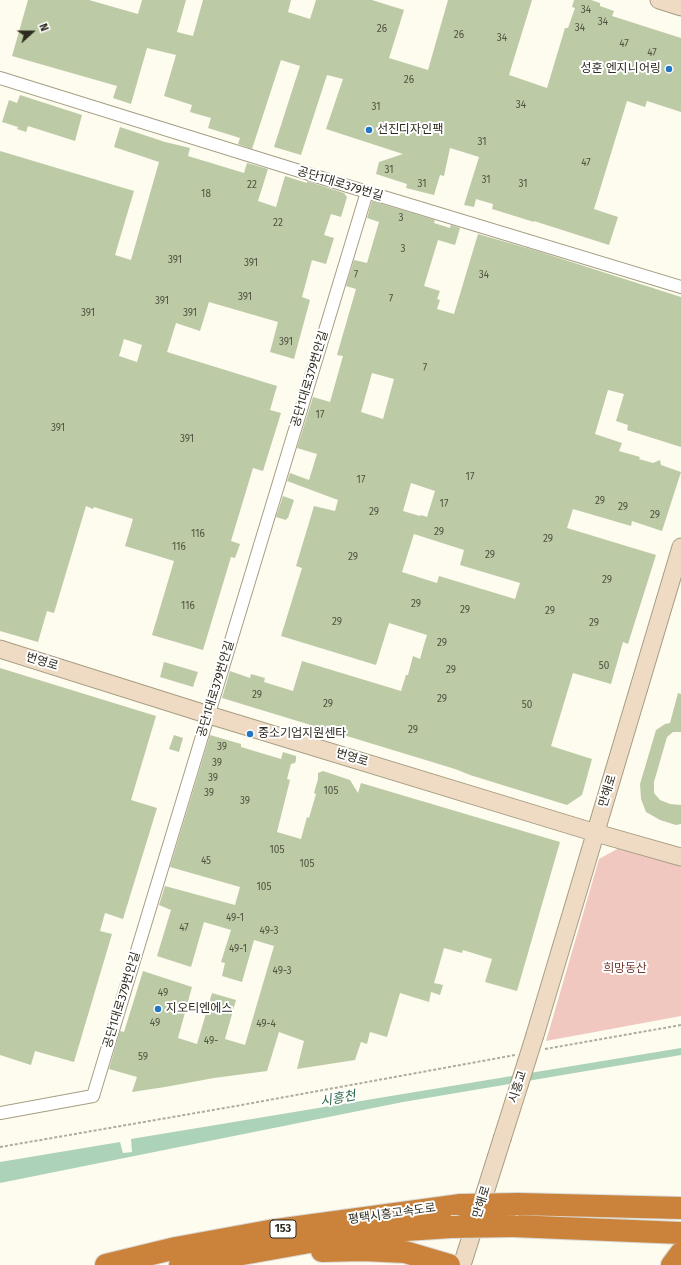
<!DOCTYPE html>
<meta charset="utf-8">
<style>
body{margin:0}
#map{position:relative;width:681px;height:1265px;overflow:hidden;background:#fefbef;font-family:"Fira Sans",sans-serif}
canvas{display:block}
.north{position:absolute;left:12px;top:12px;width:40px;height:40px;-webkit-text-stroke:3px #fff;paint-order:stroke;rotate:69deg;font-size:11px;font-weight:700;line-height:16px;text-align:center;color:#2d2a1e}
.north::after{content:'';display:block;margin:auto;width:14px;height:18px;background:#2d2a1e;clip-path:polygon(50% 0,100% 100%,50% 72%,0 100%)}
</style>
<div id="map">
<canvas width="681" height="1265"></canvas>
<div class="north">N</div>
</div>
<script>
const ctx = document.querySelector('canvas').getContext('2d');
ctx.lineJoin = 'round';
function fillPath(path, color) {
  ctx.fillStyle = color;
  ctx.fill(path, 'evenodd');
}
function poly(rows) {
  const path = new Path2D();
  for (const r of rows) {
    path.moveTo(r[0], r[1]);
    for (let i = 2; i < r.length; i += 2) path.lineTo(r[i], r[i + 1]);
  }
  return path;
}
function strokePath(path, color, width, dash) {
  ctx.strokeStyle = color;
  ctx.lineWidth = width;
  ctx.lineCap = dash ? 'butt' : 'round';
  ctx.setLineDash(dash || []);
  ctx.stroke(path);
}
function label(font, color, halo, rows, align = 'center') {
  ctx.font = font + ' "Fira Sans","Noto Sans KR",sans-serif';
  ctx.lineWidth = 4;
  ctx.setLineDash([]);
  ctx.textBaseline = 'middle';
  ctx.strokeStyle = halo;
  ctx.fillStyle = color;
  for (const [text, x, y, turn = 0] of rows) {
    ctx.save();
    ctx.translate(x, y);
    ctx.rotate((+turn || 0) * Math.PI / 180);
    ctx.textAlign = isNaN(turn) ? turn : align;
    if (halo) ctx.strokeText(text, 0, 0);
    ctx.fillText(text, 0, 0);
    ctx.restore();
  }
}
fillPath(poly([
 [619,848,681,866,681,1016,546,1041,599,859]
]), '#f0c8c0');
fillPath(poly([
 [681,1048,681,1055,403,1102,0,1183,0,1162,120,1142,123,1153,132,1152,131,1139]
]), '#acd2ba');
fillPath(poly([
 [28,0,89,0,138,14,142,0,186,0,177,32,193,36,203,0,291,0,288,12,310,19,316,0,372,0,404,10,389,58,428,70,448,0,532,0,509,75,547,88,565,28,568,28,575,8,572,7,574,0,591,0,600,3,600,6,614,11,612,16,681,38,681,112,647,101,645,107,627,101,594,209,618,217,609,245,534,221,534,222,492,209,493,204,476,199,474,207,464,205,479,157,450,148,444,176,440,175,434,195,406,188,407,184,376,174,379,162,403,154,326,129,343,79,327,75,301,155,274,147,300,66,281,60,252,149,238,144,240,138,208,128,211,118,190,112,192,105,164,96,176,55,147,48,131,104,113,98,117,86,12,56],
 [20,95,82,115,75,141,28,126,26,132,17,129,18,127,2,122,9,100,17,103],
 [120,127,165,142,190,148,188,156,244,173,247,163,268,169,258,201,276,207,285,176,307,183,307,181,344,193,347,197,341,217,331,214,324,235,334,238,326,264,312,260,302,297,310,300,294,359,270,352,278,322,209,302,200,331,176,323,167,352,277,386,270,410,281,413,263,471,253,468,231,541,240,544,235,558,231,557,203,650,152,635,174,561,125,546,133,519,94,507,93,509,86,506,54,613,47,611,38,642,0,631,0,151,134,191,115,255,131,260,159,162,114,147],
 [124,339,142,345,137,362,119,356],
 [372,201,435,220,434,223,450,228,451,225,460,228,455,245,438,240,424,286,440,291,437,299,440,300,437,309,454,314,478,234,537,251,681,297,681,447,627,430,628,425,616,421,624,394,608,390,595,434,622,443,619,451,640,457,639,459,653,463,660,460,661,465,681,472,662,531,632,521,631,526,573,509,567,528,656,555,628,644,623,642,611,684,573,673,551,746,592,759,582,795,567,805,470,775,455,769,222,698,230,671,250,678,251,674,265,678,264,682,293,691,302,661,401,691,406,675,408,675,413,656,420,659,423,648,427,635,389,623,376,665,281,636,302,568,296,566,314,506,335,511,338,500,287,481,290,473,309,480,317,454,297,448,313,397,330,402,343,356,337,355,356,289,346,286,354,260,367,263,379,222,367,218],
 [372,373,394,379,383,419,361,412],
 [411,483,435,491,427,517,421,515,420,516,403,511],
 [414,534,464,550,460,565,520,583,515,599,439,576,437,583,402,572],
 [283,496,294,500,288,518,287,518,286,520,276,517],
 [164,662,198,672,193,687,160,677],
 [0,668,156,716,131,800,157,808,123,919,105,913,100,931,112,934,74,1062,35,1051,31,1065,0,1055],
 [678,693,681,694,681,732,673,732,667,737,654,782,654,793,660,800,670,804,681,805,681,824,676,825,660,820,646,812,641,799,640,784,656,730,665,724,670,723],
 [174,735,183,738,179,752,169,749],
 [210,735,241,744,241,747,281,759,283,752,296,756,296,760,295,763,291,764,287,779,290,780,277,832,301,839,307,817,309,818,316,794,314,793,318,779,318,773,323,771,350,780,358,793,361,783,560,842,517,991,485,982,492,959,463,950,462,953,444,948,434,983,443,985,440,995,431,992,429,1002,400,993,387,1037,370,1032,367,1044,361,1042,355,1060,297,1069,304,1041,279,1032,267,1071,214,1078,165,1087,132,1092,137,1077,109,1069,120,1031,124,1032,143,971,192,987,178,1038,197,1044,212,993,236,1000,225,1039,245,1045,274,946,254,940,242,982,222,976,225,963,221,962,231,930,204,922,191,967,157,956,171,910,159,905,165,886,235,905,240,887,170,867]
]), '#bccba6');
const street = poly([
 [0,78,367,192,681,287],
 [0,1113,93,1096,367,192]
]);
const secondary = poly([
 [659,0,681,7],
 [0,649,209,715,596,833,681,857],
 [535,1035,681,547],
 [462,1265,502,1139]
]);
const highway = poly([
 [518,1204,681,1208],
 [513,1226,681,1233],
 [322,1251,363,1250,405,1252,449,1265],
 [106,1265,176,1248,269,1231,461,1205],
 [180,1265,360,1233,451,1227],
 [672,1265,681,1253]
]);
strokePath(street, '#a69e82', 14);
strokePath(secondary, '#a69e82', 19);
strokePath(highway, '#d9d9d6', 24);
strokePath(poly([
 [545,1049,681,1025],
 [0,1147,236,1106,515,1055]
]), '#aeab9f', 2, [3, 2]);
strokePath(street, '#fff', 12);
strokePath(secondary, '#efdac4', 17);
strokePath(highway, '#cb833b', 22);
const secondaryBridge = poly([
 [502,1139,535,1035]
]);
const highwayBridge = poly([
 [461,1205,518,1204],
 [451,1227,513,1226]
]);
strokePath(secondaryBridge, '#a69e82', 19, []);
strokePath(highwayBridge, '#d9d9d6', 24, []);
strokePath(secondaryBridge, '#efdac4', 17);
strokePath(highwayBridge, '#cb833b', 22);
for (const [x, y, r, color] of [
 [669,69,4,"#2376c4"],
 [369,130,4,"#2376c4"],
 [250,734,4,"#2376c4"],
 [158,1009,4,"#2376c4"]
]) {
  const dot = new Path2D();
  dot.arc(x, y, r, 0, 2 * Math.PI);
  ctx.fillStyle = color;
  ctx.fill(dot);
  strokePath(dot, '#fff', 1.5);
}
label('10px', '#515240', null, [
 ["34",586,10],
 ["34",603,22],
 ["34",580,28],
 ["26",382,29],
 ["26",459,35],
 ["34",502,38],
 ["47",624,44],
 ["47",652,53],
 ["26",409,80],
 ["34",521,105],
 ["31",376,107],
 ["31",482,142],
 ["47",586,163],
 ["31",389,170],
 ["31",486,180],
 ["31",422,184],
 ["31",523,184],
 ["22",252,185],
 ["18",206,194],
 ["3",401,218],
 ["22",278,223],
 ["3",403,249],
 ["391",175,260],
 ["391",251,263],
 ["7",356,275],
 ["34",484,275],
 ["391",245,297],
 ["7",391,299],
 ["391",162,301],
 ["391",88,313],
 ["391",190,313],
 ["391",286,342],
 ["7",425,368],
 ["17",320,415],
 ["391",58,428],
 ["391",187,439],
 ["17",470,477],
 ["17",361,480],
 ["29",600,501],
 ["17",444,504],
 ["29",623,507],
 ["29",374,512],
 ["29",655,515],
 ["29",439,532],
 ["116",198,534],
 ["29",548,539],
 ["116",179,547],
 ["29",490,555],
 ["29",353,557],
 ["29",607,580],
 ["29",416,604],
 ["116",188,606],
 ["29",465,610],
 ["29",550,611],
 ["29",337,622],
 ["29",594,623],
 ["29",442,643],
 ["50",604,666],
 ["29",451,670],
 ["29",257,695],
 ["29",442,699],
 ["29",328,704],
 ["50",527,705],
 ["29",413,730],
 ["39",222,747],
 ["39",217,763],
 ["39",213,778],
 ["105",331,791],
 ["39",209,793],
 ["39",245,801],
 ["105",277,850],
 ["45",206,861],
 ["105",307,864],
 ["105",264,887],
 ["49-1",235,918],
 ["47",184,928],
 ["49-3",269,931],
 ["49-1",238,949],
 ["49-3",282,971],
 ["49",163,993],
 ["49",155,1023],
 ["49-4",266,1024],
 ["49-",211,1041],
 ["59",143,1057]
]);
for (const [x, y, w] of [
 [283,1229,26]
]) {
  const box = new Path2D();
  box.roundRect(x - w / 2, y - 9, w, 18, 3);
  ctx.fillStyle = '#fff';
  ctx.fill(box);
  strokePath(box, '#2d2a1e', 1);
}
label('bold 11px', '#2d2a1e', null, [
 ["153",283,1229]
]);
label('12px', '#2d2a1e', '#fff', [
 ["성훈 엔지니어링",661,69,"right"],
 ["선진디자인팩",377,130],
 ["중소기업지원센타",258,734],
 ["지오티엔에스",166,1009]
], 'left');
label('12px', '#2d2a1e', '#fff', [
 ["공단1대로379번길",340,184,17],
 ["공단1대로379번안길",310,379,-73],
 ["번영로",42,662,17],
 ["공단1대로379번안길",216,689,-73],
 ["번영로",352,758,17],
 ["만해로",608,791,-73],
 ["공단1대로379번안길",122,1000,-73],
 ["시흥교",518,1087,-72],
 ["만해로",482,1202,-73],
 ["평택시흥고속도로",392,1214,-8]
]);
label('12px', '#723930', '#fff', [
 ["희망동산",625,969]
]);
label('italic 13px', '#296545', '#fff', [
 ["시흥천",338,1099,-11]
]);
</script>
